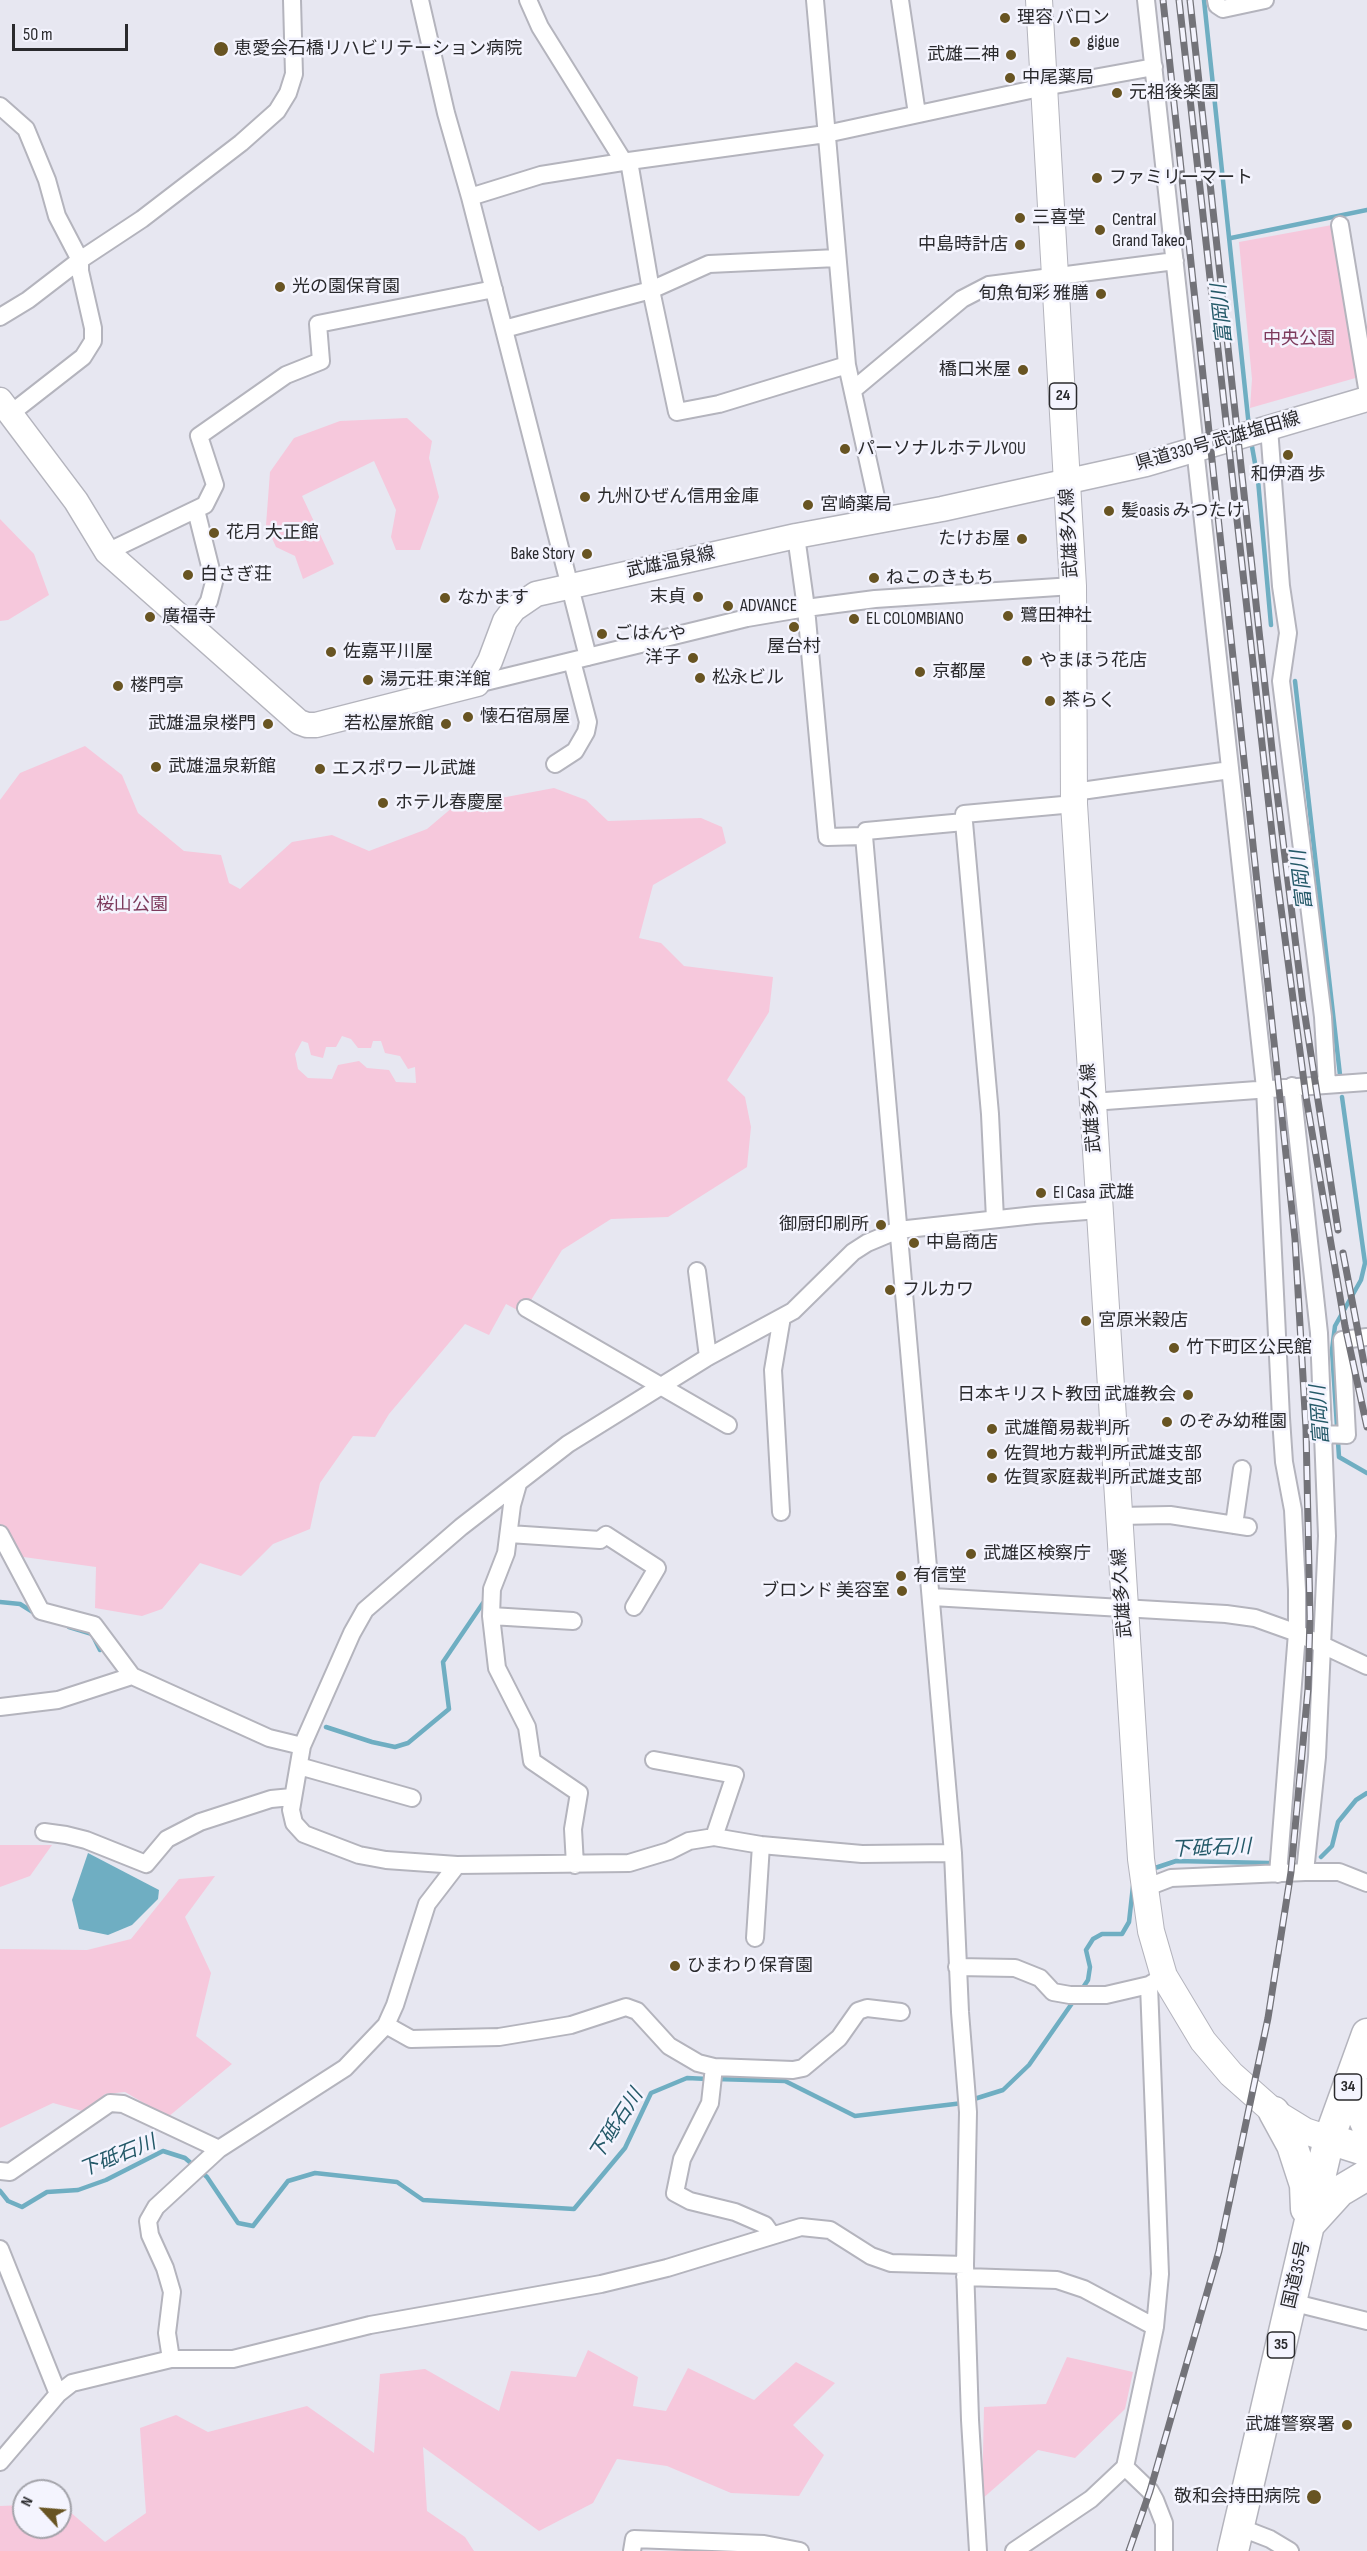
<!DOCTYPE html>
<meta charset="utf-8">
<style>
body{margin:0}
#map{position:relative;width:1367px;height:2551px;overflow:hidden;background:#e7e7f1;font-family:"Sofia Sans Condensed",sans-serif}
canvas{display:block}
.north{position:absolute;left:12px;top:2479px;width:60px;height:60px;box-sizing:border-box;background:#f4f4fe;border:2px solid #a3a3aa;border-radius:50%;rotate:296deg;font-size:16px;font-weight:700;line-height:24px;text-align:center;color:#2a2a2d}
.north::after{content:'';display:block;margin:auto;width:21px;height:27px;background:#685422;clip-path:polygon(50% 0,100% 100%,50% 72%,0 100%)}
.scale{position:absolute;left:12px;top:24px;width:116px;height:27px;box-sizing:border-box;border:3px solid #2a2a2d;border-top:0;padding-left:8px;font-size:18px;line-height:21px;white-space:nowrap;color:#2a2a2d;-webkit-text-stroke:4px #f4f4fe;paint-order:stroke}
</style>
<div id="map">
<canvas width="1367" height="2551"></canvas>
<div class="north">N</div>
<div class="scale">50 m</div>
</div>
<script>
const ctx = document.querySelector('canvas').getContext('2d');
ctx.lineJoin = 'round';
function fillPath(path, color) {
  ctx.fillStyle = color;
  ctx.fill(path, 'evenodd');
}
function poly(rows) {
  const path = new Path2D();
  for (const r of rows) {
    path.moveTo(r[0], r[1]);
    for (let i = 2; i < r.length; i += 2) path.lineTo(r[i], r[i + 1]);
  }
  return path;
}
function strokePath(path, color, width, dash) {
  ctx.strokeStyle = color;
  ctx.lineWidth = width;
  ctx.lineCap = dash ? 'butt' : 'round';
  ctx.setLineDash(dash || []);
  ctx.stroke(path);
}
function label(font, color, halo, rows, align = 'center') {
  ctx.font = font + ' "Sofia Sans Condensed","Noto Sans JP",sans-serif';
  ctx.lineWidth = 5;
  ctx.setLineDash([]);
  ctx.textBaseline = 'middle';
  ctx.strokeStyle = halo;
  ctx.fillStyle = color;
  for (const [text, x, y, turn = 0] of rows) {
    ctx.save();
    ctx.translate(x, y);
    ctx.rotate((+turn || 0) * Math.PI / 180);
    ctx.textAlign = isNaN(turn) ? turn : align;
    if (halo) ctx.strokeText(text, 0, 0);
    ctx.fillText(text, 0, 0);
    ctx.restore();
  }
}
fillPath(poly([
 [1332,225,1359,377,1250,408,1252,379,1239,242],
 [407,418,432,441,429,458,439,497,420,550,396,550,391,537,396,510,374,461,302,496,334,564,303,579,295,556,276,547,266,525,270,472,294,438,340,421],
 [0,519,34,554,49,595,8,620,0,621],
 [85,746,122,775,138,813,184,851,221,855,229,883,240,889,292,842,332,835,369,851,427,829,453,807,554,788,586,800,608,821,701,818,722,827,726,843,653,885,639,938,661,943,684,966,773,977,769,1012,727,1080,745,1097,751,1127,747,1167,668,1217,611,1219,562,1250,523,1313,506,1304,489,1335,465,1324,389,1414,375,1437,353,1436,320,1483,310,1529,273,1544,241,1576,200,1563,162,1609,142,1616,95,1608,96,1567,9,1555,0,1537,0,800,20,773],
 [342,1036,351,1039,358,1048,371,1048,373,1041,381,1041,385,1053,400,1056,408,1069,415,1067,416,1083,396,1082,389,1070,367,1068,359,1061,338,1065,332,1079,308,1078,298,1069,295,1054,302,1041,308,1043,311,1055,323,1058,326,1047,336,1047],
 [0,1845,52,1845,30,1876,0,1887],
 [215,1876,185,1917,211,1973,196,2036,232,2064,168,2117,125,2092,105,2094,86,2112,53,2103,0,2128,0,1949,87,1950,131,1939,179,1879],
 [588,2350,638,2377,633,2406,666,2411,688,2368,754,2400,796,2362,835,2383,793,2425,824,2455,799,2496,731,2493,667,2466,617,2459,593,2503,539,2531,423,2447,427,2511,465,2537,474,2551,0,2551,0,2506,24,2505,24,2527,60,2527,60,2505,62,2505,105,2542,146,2513,140,2428,176,2415,208,2432,307,2406,374,2453,380,2374,425,2369,499,2411,511,2371,576,2377],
 [1067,2357,1133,2372,1125,2409,1075,2458,1038,2450,982,2499,984,2407,1046,2404]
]), '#f6c8dc');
fillPath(poly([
 [88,1853,159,1890,158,1899,132,1925,108,1935,79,1929,72,1900]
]), '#6faec2');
strokePath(poly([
 [1204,0,1249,427],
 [1231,238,1367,210],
 [1251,441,1258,480,1271,625],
 [1295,681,1340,1075],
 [1342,1097,1365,1263,1361,1280,1335,1326,1332,1350,1339,1457,1367,1473],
 [0,1602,20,1604,36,1614],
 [69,1627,92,1634,100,1650],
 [326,1727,372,1742,395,1747,408,1743,449,1709,443,1662,483,1603],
 [1321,1857,1332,1846,1338,1822,1356,1800,1367,1793],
 [1155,1868,1176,1861,1269,1863],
 [1080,1992,1088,1980,1090,1967,1086,1950,1093,1939,1102,1934,1122,1934,1129,1922,1133,1886],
 [716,2079,785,2081,855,2116,963,2103],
 [971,2100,1003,2090,1029,2065,1075,1999],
 [0,2191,8,2201,22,2207,47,2192,78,2190,106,2180,163,2151,185,2158,207,2177,238,2223,253,2226,288,2181,315,2173,397,2182,423,2200,574,2209,625,2148,651,2093,687,2078,708,2079]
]), '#6faec2', 4.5);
const street = poly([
 [420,0,446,113,470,197,588,657],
 [528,0,540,27,624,162],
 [815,0,847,365,881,520],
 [900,0,917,114],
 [1146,0,1265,1088,1281,1418,1284,1462,1293,1510,1297,1590,1297,1633,1278,1874],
 [1216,0,1217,5,1223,9,1265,0],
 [0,106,26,129,47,180,57,216,80,260,80,271,93,328,93,341,83,357,10,414],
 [629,161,651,290,677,412,719,404,847,365],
 [470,197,541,175,629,161,826,134,1044,87,1154,67],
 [1340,225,1367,388],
 [0,317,28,300,80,260,142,219,241,143,277,111,288,93,294,74,292,0],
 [504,329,651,290,709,264,837,258],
 [853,390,962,299,989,285,1175,261],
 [1269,428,1281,586,1288,633,1281,681,1323,1017,1327,1084],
 [796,536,806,608,827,837,864,836,866,831,964,822,964,814,1074,804],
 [107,552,205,505,215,485,199,436,286,375,321,361,318,324,494,289],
 [192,628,209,601,214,582,196,510],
 [477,684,747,618,806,608,875,599,1073,586],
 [555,764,575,751,586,732,588,722,572,661],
 [1074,792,1230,770],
 [964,822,990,1114,995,1219],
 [864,836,953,1853,960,2012,968,2112,965,2265,970,2420,978,2551],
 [1292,1086,1319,1333,1327,1536,1317,1757,1305,1872,1339,1872,1367,1883],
 [1092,1102,1367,1082],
 [697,1271,708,1357],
 [526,1308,728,1425],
 [1324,1434,1347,1435,1342,1340,1367,1337],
 [518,1484,512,1505,506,1553,492,1589,491,1616,497,1668,527,1727,532,1761,579,1793,573,1829,575,1865],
 [781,1512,773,1370,782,1317],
 [1119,1516,1170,1515,1248,1527],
 [1234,1525,1242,1469],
 [0,1534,41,1611,94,1625,132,1676],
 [509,1534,600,1540,606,1535,657,1568,634,1607],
 [932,1597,1226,1614,1255,1618,1297,1633,1367,1666],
 [491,1616,573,1621],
 [0,1707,58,1700,132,1676,269,1738,302,1746],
 [654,1760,735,1775,714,1837],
 [299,1766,412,1798],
 [44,1832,66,1835,86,1840,146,1864,167,1839,200,1822,271,1799,292,1797],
 [953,1853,862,1854,761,1845,714,1837,689,1841,669,1851,629,1863,457,1865,386,1860,359,1855,304,1834,294,1823,291,1810,302,1746,352,1633,365,1610,461,1527,568,1444,708,1357,793,1311,853,1252,867,1243,898,1230,1035,1215,1099,1210],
 [1145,1888,1171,1878,1305,1872],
 [755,1938,761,1845],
 [957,1967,1015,1968,1040,1978,1053,1992,1070,1995,1106,1995,1149,1985],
 [386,2025,411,2039,499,2037,571,2025,626,2007,637,2011,669,2046,698,2063,714,2067,793,2070,803,2068,839,2038,858,2011,867,2008,901,2012],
 [714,2067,710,2103,682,2159,675,2193,690,2201,735,2212,765,2225,772,2235],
 [0,2171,10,2172,110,2103,123,2104,219,2149],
 [0,2249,58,2394],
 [965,2277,1057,2280,1084,2289,1155,2327],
 [1291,2302,1367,2321],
 [171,2359,167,2333,172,2292,165,2268,150,2235,148,2221,156,2207,219,2149,345,2068,386,2025,395,2005,427,1904,457,1865],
 [0,2462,58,2394,72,2383,171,2359,233,2359,370,2325,601,2284,667,2268,801,2227,830,2230,871,2256,891,2263,965,2265],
 [1125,2467,1150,2491,1155,2500,1164,2523,1164,2551],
 [1239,2527,1270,2539,1290,2551],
 [632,2551,634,2539,764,2544,800,2551],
 [1014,2551,1091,2499,1125,2467,1155,2327,1160,2274,1149,1985,1164,1976]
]);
const secondary = poly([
 [0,400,76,501,107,552,299,722,307,725,316,725,477,684,490,661,505,621,514,609,536,594,796,536,942,509,1146,464,1367,399]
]);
const primary = poly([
 [1039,0,1073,586,1074,804,1141,1859,1151,1931,1164,1976,1203,2041,1231,2074,1274,2112,1305,2131,1329,2139]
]);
const highway = poly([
 [1351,2078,1359,2108,1367,2126],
 [1274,2112,1292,2145,1305,2185,1306,2209],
 [1329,2139,1367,2151],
 [1310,2224,1340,2191,1367,2175],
 [1233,2551,1329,2139,1367,2034]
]);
strokePath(street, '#b4b4bd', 20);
strokePath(secondary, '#b4b4bd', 27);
strokePath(primary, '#b4b4bd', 28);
strokePath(highway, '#b4b4bd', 33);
strokePath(street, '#fff', 16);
strokePath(secondary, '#fff', 24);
strokePath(primary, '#fff', 26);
strokePath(highway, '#fff', 30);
const rail = poly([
 [1179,0,1277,878,1306,1097,1345,1326,1367,1427],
 [1190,0,1274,768,1303,1003,1338,1230],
 [1343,1253,1367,1379],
 [1129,2551,1150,2491,1219,2251,1268,2018,1291,1872,1308,1689,1310,1617,1306,1429,1295,1239,1163,0]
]);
strokePath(rail, '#737379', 7);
strokePath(rail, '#f4f4fe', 4.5, [14]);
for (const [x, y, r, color] of [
 [1005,18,6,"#685422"],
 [1075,42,6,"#685422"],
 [221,49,8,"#685422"],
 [1011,55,6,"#685422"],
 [1010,78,6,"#685422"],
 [1117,93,6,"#685422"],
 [1097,178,6,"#685422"],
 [1020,218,6,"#685422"],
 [1100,230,6,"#685422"],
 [1020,245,6,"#685422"],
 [280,287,6,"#685422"],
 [1101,294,6,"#685422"],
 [1023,370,6,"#685422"],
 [845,449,6,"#685422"],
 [1288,455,6,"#685422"],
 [585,497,6,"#685422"],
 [808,505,6,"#685422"],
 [1109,511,6,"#685422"],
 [214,533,6,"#685422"],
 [1022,539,6,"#685422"],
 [587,554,6,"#685422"],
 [188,575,6,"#685422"],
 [874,578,6,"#685422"],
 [698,597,6,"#685422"],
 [445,598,6,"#685422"],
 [728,606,6,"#685422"],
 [1008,616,6,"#685422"],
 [150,617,6,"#685422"],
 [854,619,6,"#685422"],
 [794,627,6,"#685422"],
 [602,634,6,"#685422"],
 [331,652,6,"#685422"],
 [693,658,6,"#685422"],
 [1027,661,6,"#685422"],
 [920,672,6,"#685422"],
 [700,678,6,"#685422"],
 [368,680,6,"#685422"],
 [118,686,6,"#685422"],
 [1050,701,6,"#685422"],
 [468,717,6,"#685422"],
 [268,724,6,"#685422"],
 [446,724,6,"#685422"],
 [156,767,6,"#685422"],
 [320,769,6,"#685422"],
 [383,803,6,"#685422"],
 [1041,1193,6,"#685422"],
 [881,1225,6,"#685422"],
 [914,1243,6,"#685422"],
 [890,1290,6,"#685422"],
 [1086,1321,6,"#685422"],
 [1174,1348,6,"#685422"],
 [1188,1395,6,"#685422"],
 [1167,1422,6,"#685422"],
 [992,1429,6,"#685422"],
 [992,1454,6,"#685422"],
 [992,1478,6,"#685422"],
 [971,1554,6,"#685422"],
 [901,1576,6,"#685422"],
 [902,1591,6,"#685422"],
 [675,1966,6,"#685422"],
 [1347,2425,6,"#685422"],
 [1314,2497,8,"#685422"]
]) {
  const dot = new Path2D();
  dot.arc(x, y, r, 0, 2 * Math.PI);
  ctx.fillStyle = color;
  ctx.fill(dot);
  strokePath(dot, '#f4f4fe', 2);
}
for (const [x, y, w] of [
 [1063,396,27],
 [1348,2087,27],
 [1281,2345,27]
]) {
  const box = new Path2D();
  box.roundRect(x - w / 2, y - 13, w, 26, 4.5);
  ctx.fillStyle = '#f4f4fe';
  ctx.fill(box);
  strokePath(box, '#2a2a2d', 1.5);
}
label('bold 16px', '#2a2a2d', null, [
 ["24",1063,396],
 ["34",1348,2087],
 ["35",1281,2345]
]);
label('18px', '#2a2a2d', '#f4f4fe', [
 ["理容 バロン",1017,18],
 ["gigue",1087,42],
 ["恵愛会石橋リハビリテーション病院",234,49],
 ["武雄二神",999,55,"right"],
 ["中尾薬局",1022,78],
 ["元祖後楽園",1129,93],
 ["ファミリーマート",1109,178],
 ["三喜堂",1032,218],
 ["Central",1112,220],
 ["Grand Takeo",1112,241],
 ["中島時計店",1008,245,"right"],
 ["光の園保育園",292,287],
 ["旬魚旬彩 雅膳",1089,294,"right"],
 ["橋口米屋",1011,370,"right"],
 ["パーソナルホテルYOU",857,449],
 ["和伊酒 歩",1288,475,"center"],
 ["九州ひぜん信用金庫",597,497],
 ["宮崎薬局",820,505],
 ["髪oasis みつたけ",1121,511],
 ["花月 大正館",226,533],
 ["たけお屋",1010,539,"right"],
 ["Bake Story",575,554,"right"],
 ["白さぎ荘",200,575],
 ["ねこのきもち",886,578],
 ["末貞",686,597,"right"],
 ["なかます",457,598],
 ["ADVANCE",740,606],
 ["鷺田神社",1020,616],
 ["廣福寺",162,617],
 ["EL COLOMBIANO",866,619],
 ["ごはんや",614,634],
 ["屋台村",794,647,"center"],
 ["佐嘉平川屋",343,652],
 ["洋子",681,658,"right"],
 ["やまほう花店",1039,661],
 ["京都屋",932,672],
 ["松永ビル",712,678],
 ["湯元荘 東洋館",380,680],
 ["楼門亭",130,686],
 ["茶らく",1062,701],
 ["懐石宿扇屋",480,717],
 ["武雄温泉楼門",256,724,"right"],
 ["若松屋旅館",434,724,"right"],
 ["武雄温泉新館",168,767],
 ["エスポワール武雄",332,769],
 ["ホテル春慶屋",395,803],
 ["El Casa 武雄",1053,1193],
 ["御厨印刷所",869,1225,"right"],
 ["中島商店",926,1243],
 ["フルカワ",902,1290],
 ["宮原米穀店",1098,1321],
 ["竹下町区公民館",1186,1348],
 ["日本キリスト教団 武雄教会",1176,1395,"right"],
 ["のぞみ幼稚園",1179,1422],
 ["武雄簡易裁判所",1004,1429],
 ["佐賀地方裁判所武雄支部",1004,1454],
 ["佐賀家庭裁判所武雄支部",1004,1478],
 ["武雄区検察庁",983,1554],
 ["有信堂",913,1576],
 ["ブロンド 美容室",890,1591,"right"],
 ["ひまわり保育園",687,1966],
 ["武雄警察署",1335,2425,"right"],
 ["敬和会持田病院",1300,2497,"right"]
], 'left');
label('18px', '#7d3b5d', '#f4f4fe', [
 ["中央公園",1299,339],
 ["桜山公園",132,905]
]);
label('18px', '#2a2a2d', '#f4f4fe', [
 ["県道330号 武雄塩田線",1218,442,-16],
 ["武雄多久線",1070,533,-93],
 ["武雄温泉線",671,563,-12],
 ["武雄多久線",1092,1108,-94],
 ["武雄多久線",1123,1593,-94],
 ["国道35号",1297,2275,-77]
]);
label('italic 20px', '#245968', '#f4f4fe', [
 ["富岡川",1223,314,-96],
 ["富岡川",1303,880,-97],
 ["富岡川",1321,1415,-94],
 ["下砥石川",1211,1849,-2],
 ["下砥石川",617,2125,-57],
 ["下砥石川",118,2157,-22]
]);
</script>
